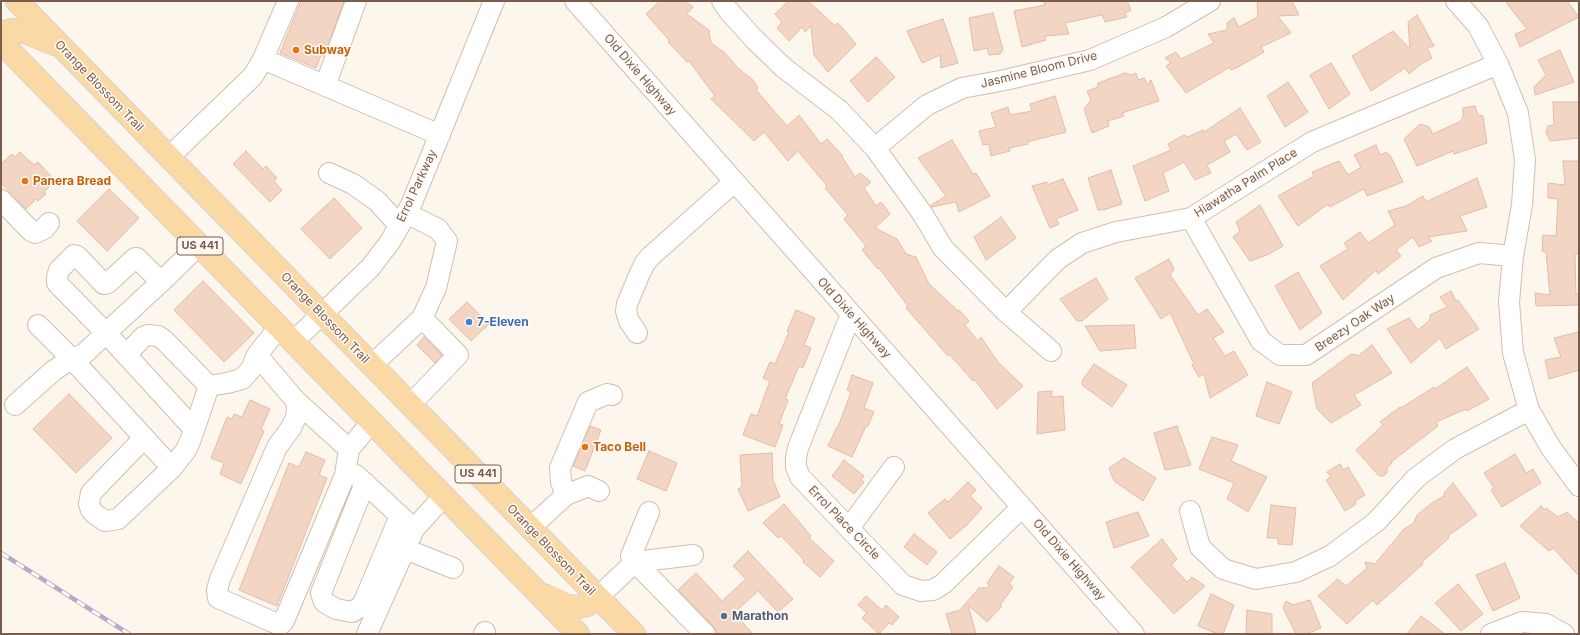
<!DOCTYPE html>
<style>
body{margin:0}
#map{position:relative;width:1580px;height:635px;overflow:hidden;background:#fdf6ec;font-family:Inter,sans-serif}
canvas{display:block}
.frame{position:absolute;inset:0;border:2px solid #7a5c4d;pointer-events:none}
</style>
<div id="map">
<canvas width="1580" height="635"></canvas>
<div class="frame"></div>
</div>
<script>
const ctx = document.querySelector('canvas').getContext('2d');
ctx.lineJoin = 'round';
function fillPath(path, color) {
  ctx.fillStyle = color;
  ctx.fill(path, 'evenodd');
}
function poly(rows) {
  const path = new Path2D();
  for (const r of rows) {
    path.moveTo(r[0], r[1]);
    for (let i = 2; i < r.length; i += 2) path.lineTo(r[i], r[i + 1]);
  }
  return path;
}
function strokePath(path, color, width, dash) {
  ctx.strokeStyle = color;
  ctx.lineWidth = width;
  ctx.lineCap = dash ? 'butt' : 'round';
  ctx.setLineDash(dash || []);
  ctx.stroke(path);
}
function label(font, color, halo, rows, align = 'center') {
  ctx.font = font + ' Inter,sans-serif';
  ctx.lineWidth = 3;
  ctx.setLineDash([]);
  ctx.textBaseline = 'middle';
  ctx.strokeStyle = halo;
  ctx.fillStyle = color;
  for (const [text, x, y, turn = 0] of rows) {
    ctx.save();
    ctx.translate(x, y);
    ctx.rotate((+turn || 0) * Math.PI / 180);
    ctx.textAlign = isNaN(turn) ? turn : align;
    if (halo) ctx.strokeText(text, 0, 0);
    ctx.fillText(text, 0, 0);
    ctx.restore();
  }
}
const building = poly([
 [301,1,344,1,324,56,321,55,316,68,280,53,301,1],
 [660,1,685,1,693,7,687,14,710,31,709,33,711,43,724,52,739,69,753,80,758,88,756,90,787,126,799,115,821,144,827,139,843,156,842,157,855,177,860,173,871,182,864,188,876,206,881,202,890,214,875,228,897,239,906,254,916,257,929,284,958,311,959,310,969,321,965,325,978,341,981,337,998,362,1023,386,997,409,974,379,973,381,949,354,948,356,906,308,908,306,879,268,878,269,862,250,866,246,844,219,848,215,825,188,827,186,798,151,788,161,764,132,754,141,711,99,715,96,689,61,687,62,668,42,670,41,646,14,660,1],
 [788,1,808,1,835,26,838,23,856,44,828,72,814,55,811,26,805,32,802,27,789,41,777,28,782,22,775,14,788,1],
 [1044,1,1127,1,1131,10,1125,13,1127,17,1105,22,1102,15,1065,23,1069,34,1045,36,1046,40,1022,47,1014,11,1045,5,1044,1],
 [1257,1,1292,1,1299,15,1278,16,1291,33,1261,47,1264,52,1238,67,1231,70,1230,67,1186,93,1166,66,1171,63,1165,58,1176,52,1181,59,1214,43,1208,34,1227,30,1227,23,1234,18,1239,27,1258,17,1257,1],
 [1505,1,1567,1,1579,17,1520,47,1515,34,1527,29,1505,1],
 [993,13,1003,50,1000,54,989,55,987,48,974,51,969,18,993,13],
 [1417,15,1434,46,1427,48,1432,58,1421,64,1409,74,1405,68,1371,91,1352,56,1393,31,1410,49,1408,22,1417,15],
 [943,19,958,63,941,68,940,55,922,63,907,31,943,19],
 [1560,50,1574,82,1535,95,1534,87,1546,75,1538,60,1560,50],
 [876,57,895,77,868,102,850,81,876,57],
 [1331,63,1350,94,1329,109,1310,75,1331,63],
 [1125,73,1132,75,1136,73,1138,80,1144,78,1148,85,1151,80,1159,101,1122,113,1124,116,1108,121,1109,126,1092,133,1084,109,1091,100,1087,91,1098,87,1098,83,1125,73],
 [1288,82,1308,112,1285,127,1267,96,1288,82],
 [1055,96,1066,132,1027,142,1028,144,1009,148,1010,151,991,156,989,144,983,145,979,131,996,127,991,113,1008,107,1010,115,1032,111,1030,104,1055,96],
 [1553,102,1579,102,1579,138,1550,141,1546,133,1548,126,1554,125,1553,102],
 [1475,106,1478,115,1483,116,1487,143,1454,154,1453,151,1417,166,1404,139,1420,124,1429,127,1433,134,1459,122,1463,118,1463,108,1475,106],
 [1240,108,1261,142,1247,150,1236,134,1224,141,1230,152,1207,165,1211,173,1195,180,1184,162,1163,173,1169,191,1145,201,1133,166,1171,150,1168,144,1184,135,1188,137,1203,130,1204,132,1240,108],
 [952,140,973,174,976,173,990,196,959,212,956,202,932,207,931,205,946,196,918,158,952,140],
 [1376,145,1380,155,1387,152,1389,156,1390,155,1403,182,1367,196,1364,189,1330,207,1328,204,1298,226,1278,196,1314,176,1312,172,1339,161,1348,175,1361,167,1354,155,1376,145],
 [246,151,263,169,266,166,277,178,274,181,282,190,270,202,233,164,246,151],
 [20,152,34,165,38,162,51,176,48,179,52,184,44,192,46,194,38,201,36,199,26,209,1,183,1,164,12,154,15,157,20,152],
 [1563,161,1579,161,1579,254,1575,254,1576,294,1579,294,1579,305,1536,306,1535,293,1550,295,1546,252,1542,251,1543,235,1556,236,1558,199,1548,198,1548,183,1565,185,1563,161],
 [1111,170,1122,204,1103,210,1098,210,1088,178,1111,170],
 [1477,178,1487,207,1460,216,1467,231,1428,237,1432,241,1419,247,1413,237,1396,250,1401,256,1378,274,1376,270,1343,300,1320,266,1348,249,1344,243,1360,232,1368,243,1395,225,1388,211,1406,206,1423,196,1426,202,1477,178],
 [1063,179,1078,210,1056,219,1059,224,1050,228,1032,186,1047,182,1047,185,1063,179],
 [109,189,139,218,107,251,77,221,109,189],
 [334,198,362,228,330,259,301,229,334,198],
 [1260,205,1283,246,1267,255,1250,261,1233,237,1240,231,1236,222,1260,205],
 [1001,217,1016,238,986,260,974,237,1001,217],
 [1169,259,1174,269,1170,275,1198,315,1207,309,1224,332,1213,338,1225,356,1234,351,1248,375,1210,398,1204,374,1199,377,1192,365,1194,364,1170,313,1161,319,1135,278,1169,259],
 [1298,272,1322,313,1300,330,1275,286,1298,272],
 [1096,278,1108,299,1082,321,1077,321,1060,299,1096,278],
 [203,281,254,333,224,362,174,310,203,281],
 [1451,291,1456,301,1458,300,1479,329,1446,349,1440,338,1411,363,1387,329,1409,318,1418,330,1430,320,1430,315,1447,307,1440,297,1451,291],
 [467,302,489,324,471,341,449,319,467,302],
 [796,310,815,318,804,345,811,348,803,368,799,366,785,399,788,400,779,424,783,425,775,447,743,435,751,414,757,416,770,381,763,378,770,362,775,364,789,332,787,331,796,310],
 [1134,325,1136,348,1100,351,1085,326,1134,325],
 [1579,332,1579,370,1549,379,1545,360,1561,357,1554,338,1579,332],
 [424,337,442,355,435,363,417,345,424,337],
 [1372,345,1392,373,1354,395,1361,405,1331,423,1317,409,1312,383,1350,355,1354,354,1358,356,1372,345],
 [1094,364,1127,385,1112,407,1082,385,1082,381,1094,364],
 [1467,367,1489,399,1467,411,1466,409,1436,422,1438,426,1391,462,1392,463,1387,468,1387,473,1383,476,1379,476,1356,450,1383,425,1380,422,1400,407,1401,408,1434,387,1435,389,1467,367],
 [852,375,873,383,864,408,874,412,868,426,866,426,852,457,828,446,837,427,838,427,851,392,847,390,852,375],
 [1267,382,1292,392,1279,424,1256,416,1267,382],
 [1052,391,1051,397,1063,396,1065,430,1037,434,1038,392,1052,391],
 [69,394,112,438,76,473,33,429,69,394],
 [250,400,270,409,261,429,264,431,241,484,220,474,224,463,211,458,227,417,232,419,234,414,242,417,250,400],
 [590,426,601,430,585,471,573,466,590,426],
 [1177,426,1191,465,1165,470,1154,433,1177,426],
 [1212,437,1238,445,1231,461,1267,477,1248,512,1227,499,1234,483,1199,469,1212,437],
 [649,451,677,463,666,491,637,479,649,451],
 [306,452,325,460,319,475,327,478,277,606,239,590,289,463,299,467,306,452],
 [772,453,773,480,780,497,748,511,738,489,742,487,740,455,772,453],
 [1515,454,1526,473,1533,469,1541,483,1502,507,1491,490,1494,488,1484,473,1515,454],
 [1124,458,1156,478,1143,501,1114,481,1109,468,1124,458],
 [844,460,864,476,861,480,864,482,854,494,832,476,844,460],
 [1340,464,1343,470,1348,467,1365,495,1355,501,1356,504,1345,511,1326,480,1331,477,1327,472,1340,464],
 [968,482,976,490,970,496,982,508,967,525,950,539,928,513,945,499,948,502,968,482],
 [1453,483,1477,515,1448,536,1449,538,1422,562,1423,564,1377,605,1373,600,1347,624,1318,596,1338,579,1346,586,1367,568,1365,562,1375,564,1404,529,1414,523,1417,515,1432,503,1444,496,1444,493,1453,483],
 [784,504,811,536,809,538,834,561,820,577,803,562,804,560,781,536,778,538,763,523,784,504],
 [1271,505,1296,508,1292,545,1278,544,1278,538,1267,538,1271,505],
 [1541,506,1545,510,1546,508,1558,517,1567,512,1579,523,1579,576,1553,548,1549,551,1520,526,1541,506],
 [1138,512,1149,536,1114,548,1106,522,1138,512],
 [914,534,937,552,927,565,904,547,914,534],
 [1162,539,1177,559,1171,565,1187,582,1192,577,1205,586,1174,614,1131,567,1162,539],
 [748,551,793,599,778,612,758,591,734,613,753,634,718,634,713,626,678,590,696,573,722,601,746,579,733,566,748,551],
 [1505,563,1520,598,1493,611,1476,575,1505,563],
 [999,566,1014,577,1009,584,1013,587,1000,605,1002,606,987,622,968,605,976,634,952,634,946,614,960,610,980,587,982,589,984,587,986,589,989,585,987,583,999,566],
 [1458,584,1483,614,1461,631,1435,603,1458,584],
 [1211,594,1234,605,1223,634,1218,634,1198,626,1211,594],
 [866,596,882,610,886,605,899,617,892,625,889,623,879,634,862,618,867,613,858,605,866,596],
 [1310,600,1321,628,1306,634,1296,634,1283,608,1286,601,1293,605,1310,600],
 [1247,610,1272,614,1272,634,1246,634,1247,610],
 [1421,616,1445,634,1407,634,1421,616]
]);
fillPath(building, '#f3d5c3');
strokePath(building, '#e6bba3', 1);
const minor = poly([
 [575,1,1134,634],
 [722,1,728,10,754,39,784,68,839,110,875,148,922,213,943,248,1006,312,1051,351],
 [1456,1,1478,26,1498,64,1518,113,1525,160,1522,205,1513,256,1509,302,1513,353,1529,410,1551,448,1579,486],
 [263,59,440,135],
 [325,86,356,1],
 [875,148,927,105,962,88,1005,80,1090,60,1166,27,1210,1],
 [169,157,253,76,263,59,288,1],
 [329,173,353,184,377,201,399,225],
 [1,200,31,231,35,233,44,229,49,223],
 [1191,218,1261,341,1280,355,1306,355,1436,268,1479,253,1513,256],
 [161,282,137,258,135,258,108,283,104,284,77,256,74,255,59,270,57,277,57,283,106,333,161,282,199,245],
 [1006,312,1058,259,1082,243,1116,232,1191,218,1312,142,1498,64],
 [851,314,798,448,796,458,796,467,800,477,903,585,921,591,933,590,943,584,1022,507],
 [38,325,72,359,172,468,186,450,191,439,209,386,227,383,242,379,251,369,257,355],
 [279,327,257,355,296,401,297,410,296,417,291,428,277,447,220,579,217,590,218,598,280,625,284,621,345,475,349,449,372,422],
 [637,333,629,321,626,311,627,304,640,273,645,263,650,257,734,182],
 [293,342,370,268,390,242,411,205,494,1],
 [126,355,143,337,148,335,158,336,164,340,209,386],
 [372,365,422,318,436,288,447,241,438,229,406,213],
 [296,401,349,449],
 [15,405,53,371,68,361,84,354,106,333,194,429],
 [410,405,458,355,422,318],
 [144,438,91,493,89,504,91,510,95,514,105,521,118,519,172,468],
 [356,475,410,525],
 [365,483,321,593,324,602,336,609,352,612,362,606,400,516],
 [566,495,561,482,560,468,588,402,600,397,607,394,612,395],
 [1190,511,1200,547,1223,569,1256,579,1296,572,1330,556,1376,522,1416,478,1455,449,1529,410],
 [649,512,631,556,635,562,705,634],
 [530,528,566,495,588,486,599,491],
 [849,528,894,467],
 [405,549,453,568],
 [598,597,635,562,693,555],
 [367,634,414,529,444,496],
 [484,634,485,632],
 [1491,634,1522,622,1546,624,1564,634]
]);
const major = poly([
 [17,1,634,634],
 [1,34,11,30,25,32,54,44],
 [1,42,578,634],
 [544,595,567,606,578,607,588,605,598,597]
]);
strokePath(minor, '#d1beb0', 22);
strokePath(major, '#dad1cd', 24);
strokePath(minor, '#fff', 20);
strokePath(major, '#fbd9a5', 22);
const rail = poly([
 [1,553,129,634]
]);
strokePath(rail, '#b9a8c9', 4.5);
strokePath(rail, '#fffaf3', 3, [9]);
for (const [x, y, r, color] of [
 [296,50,4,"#e8710a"],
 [25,181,4,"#e8710a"],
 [469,322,4,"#3f7fe0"],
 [585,447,4,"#e8710a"],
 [724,616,4,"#5c6f8a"]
]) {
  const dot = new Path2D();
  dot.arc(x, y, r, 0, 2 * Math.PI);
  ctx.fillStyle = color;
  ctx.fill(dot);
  strokePath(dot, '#fffaf3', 1.5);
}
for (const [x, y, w] of [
 [200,246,46],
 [478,474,46]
]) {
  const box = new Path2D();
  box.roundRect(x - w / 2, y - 9, w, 18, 3);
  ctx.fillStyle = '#fffaf3';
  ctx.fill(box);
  strokePath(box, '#7a5c4d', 1);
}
label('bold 11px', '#7a5c4d', null, [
 ["US 441",200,246],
 ["US 441",478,474]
]);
label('bold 12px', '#c56008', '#fffaf3', [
 ["Subway",304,50],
 ["Panera Bread",33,181],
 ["Taco Bell",593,447]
], 'left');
label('12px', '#7a5c4d', '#fffaf3', [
 ["Jasmine Bloom Drive",1039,70,-14],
 ["Old Dixie Highway",640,75,49],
 ["Orange Blossom Trail",99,86,46],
 ["Hiawatha Palm Place",1246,183,-32],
 ["Errol Parkway",417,186,-65],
 ["Orange Blossom Trail",325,318,46],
 ["Old Dixie Highway",854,318,48],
 ["Breezy Oak Way",1355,323,-34],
 ["Errol Place Circle",844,523,46],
 ["Orange Blossom Trail",551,550,46],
 ["Old Dixie Highway",1069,560,49]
]);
label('bold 12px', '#366cbe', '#fffaf3', [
 ["7-Eleven",477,322]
], 'left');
label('bold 12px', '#4e5e75', '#fffaf3', [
 ["Marathon",732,616]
], 'left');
</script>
